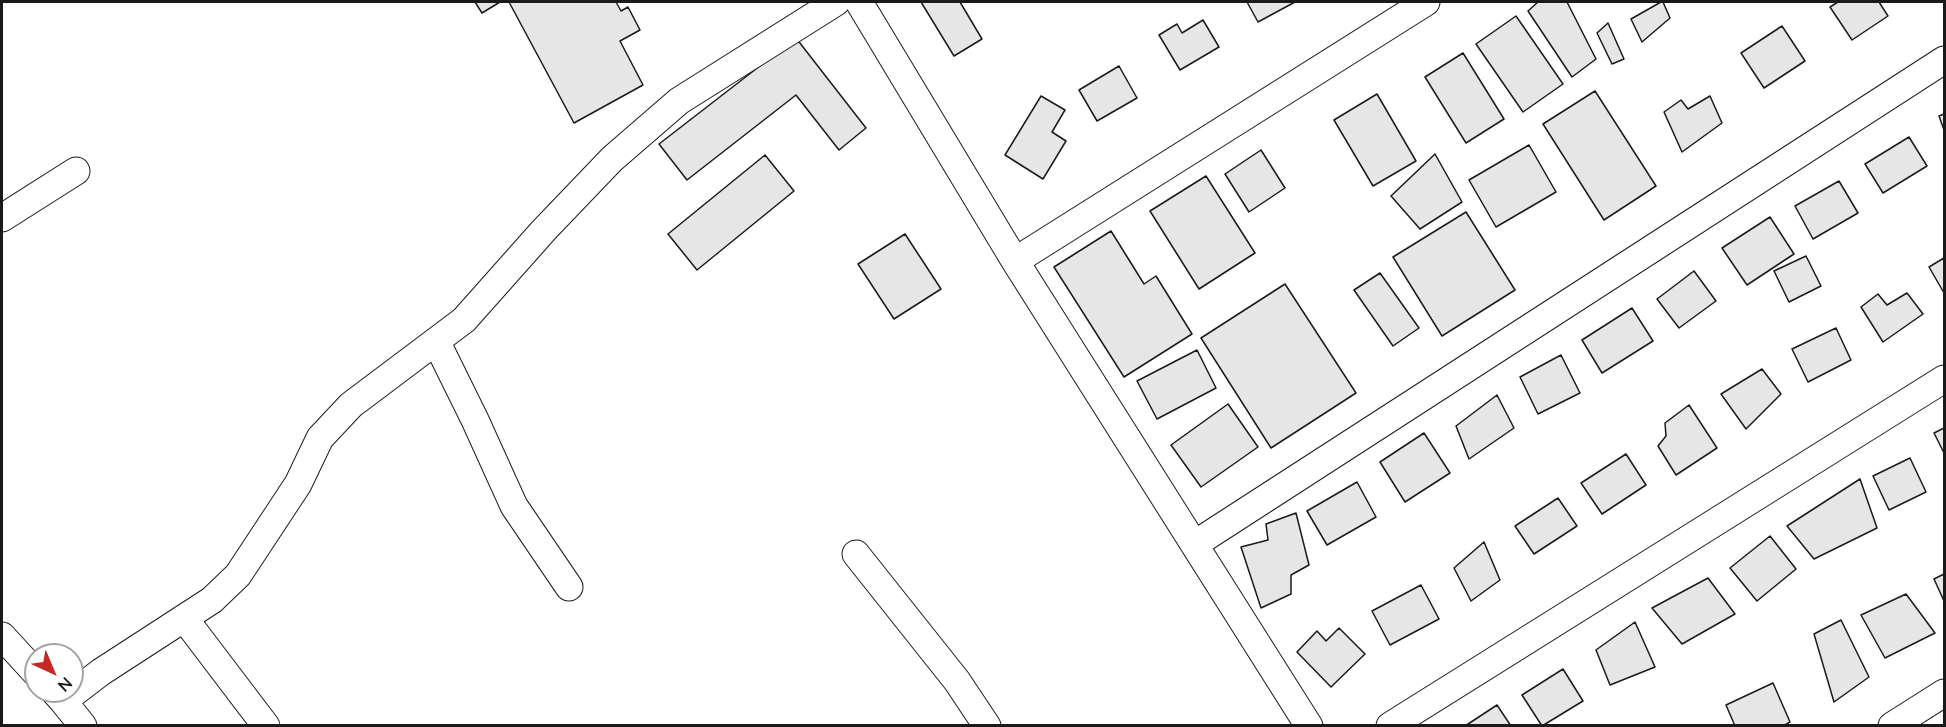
<!DOCTYPE html>
<style>
body{margin:0}
#map{position:relative;width:1946px;height:727px;overflow:hidden;background:#fff;font-family:Lato,sans-serif}
canvas{display:block}
.frame{position:absolute;inset:0;border:3px solid #1a1a1a;pointer-events:none}
.north{position:absolute;left:24px;top:643px;width:60px;height:60px;box-sizing:border-box;background:#fff;border:2px solid #a3a3a3;border-radius:50%;rotate:136deg;font-size:16px;font-weight:700;line-height:24px;text-align:center;color:#1a1a1a}
.north::after{content:'';display:block;margin:auto;width:21px;height:27px;background:#c62828;clip-path:polygon(50% 0,100% 100%,50% 72%,0 100%)}
</style>
<div id="map">
<canvas width="1946" height="727"></canvas>
<div class="frame"></div>
<div class="north">N</div>
</div>
<script>
const ctx = document.querySelector('canvas').getContext('2d');
ctx.lineJoin = 'round';
function fillPath(path, color) {
  ctx.fillStyle = color;
  ctx.fill(path, 'evenodd');
}
function poly(rows) {
  const path = new Path2D();
  for (const r of rows) {
    path.moveTo(r[0], r[1]);
    for (let i = 2; i < r.length; i += 2) path.lineTo(r[i], r[i + 1]);
  }
  return path;
}
function strokePath(path, color, width, dash) {
  ctx.strokeStyle = color;
  ctx.lineWidth = width;
  ctx.lineCap = dash ? 'butt' : 'round';
  ctx.setLineDash(dash || []);
  ctx.stroke(path);
}
const building = poly([
 [475,2,500,2,482,13,475,2],
 [509,2,616,2,621,11,628,7,640,30,620,41,643,85,574,123,509,2],
 [921,2,960,2,982,39,954,56,921,2],
 [1247,2,1295,2,1258,22,1247,2],
 [1538,2,1567,2,1596,59,1572,77,1528,11,1538,2],
 [1661,2,1663,2,1670,18,1642,42,1631,19,1661,2],
 [1838,2,1879,2,1888,16,1852,40,1830,7,1838,2],
 [1516,16,1563,84,1523,112,1476,44,1516,16],
 [1203,20,1219,47,1180,70,1159,35,1177,24,1182,33,1203,20],
 [1608,23,1624,59,1612,64,1597,33,1608,23],
 [1782,26,1805,61,1764,88,1741,53,1782,26],
 [796,38,866,128,839,150,796,95,687,180,659,144,796,38],
 [1463,53,1504,119,1466,143,1425,77,1463,53],
 [1119,66,1137,98,1097,121,1079,90,1119,66],
 [1595,91,1656,186,1604,220,1543,124,1595,91],
 [1377,94,1416,161,1373,186,1334,120,1377,94],
 [1041,96,1065,110,1052,132,1066,141,1043,179,1005,155,1041,96],
 [1710,96,1722,123,1682,152,1664,112,1681,100,1688,109,1710,96],
 [1944,114,1944,130,1939,116,1944,114],
 [1909,137,1927,166,1883,193,1865,164,1909,137],
 [1529,145,1556,192,1496,227,1469,180,1529,145],
 [1261,150,1285,188,1249,212,1225,174,1261,150],
 [1435,154,1462,202,1420,229,1391,196,1435,154],
 [765,155,794,191,697,270,668,234,765,155],
 [1206,176,1255,253,1199,289,1150,211,1206,176],
 [1839,181,1858,213,1813,239,1795,206,1839,181],
 [1466,212,1515,290,1442,336,1393,257,1466,212],
 [1770,217,1794,254,1747,285,1722,248,1770,217],
 [1111,231,1144,284,1156,276,1192,334,1124,377,1054,267,1111,231],
 [905,234,941,289,894,319,858,264,905,234],
 [1806,256,1821,286,1789,302,1774,271,1806,256],
 [1944,258,1944,293,1929,267,1944,258],
 [1694,271,1716,301,1679,328,1657,299,1694,271],
 [1380,273,1419,328,1393,346,1354,290,1380,273],
 [1285,284,1356,393,1271,448,1201,338,1285,284],
 [1907,293,1923,314,1883,342,1861,307,1878,294,1887,305,1907,293],
 [1632,308,1653,341,1602,373,1582,340,1632,308],
 [1836,328,1851,360,1808,382,1792,349,1836,328],
 [1197,350,1216,388,1157,419,1137,381,1197,350],
 [1561,355,1580,393,1538,414,1520,377,1561,355],
 [1762,369,1781,394,1746,429,1721,394,1762,369],
 [1497,395,1514,428,1469,459,1456,426,1497,395],
 [1228,404,1258,447,1201,487,1171,445,1228,404],
 [1689,405,1717,448,1676,475,1658,446,1666,436,1665,423,1689,405],
 [1944,428,1944,453,1934,433,1944,428],
 [1424,433,1450,473,1405,502,1380,462,1424,433],
 [1626,454,1646,485,1602,514,1581,483,1626,454],
 [1910,458,1926,492,1889,510,1873,476,1910,458],
 [1860,479,1877,528,1814,559,1787,526,1860,479],
 [1357,482,1376,517,1327,545,1307,511,1357,482],
 [1558,498,1577,526,1534,554,1515,526,1558,498],
 [1296,513,1309,565,1291,575,1291,594,1261,608,1241,547,1268,540,1266,524,1296,513],
 [1770,536,1796,569,1757,601,1730,568,1770,536],
 [1484,542,1500,580,1471,601,1454,568,1484,542],
 [1944,574,1944,601,1934,579,1944,574],
 [1708,578,1735,614,1682,644,1652,608,1708,578],
 [1421,585,1439,619,1390,645,1372,611,1421,585],
 [1906,594,1935,633,1885,658,1861,615,1906,594],
 [1841,620,1869,677,1834,702,1814,634,1841,620],
 [1635,622,1655,667,1610,685,1596,650,1635,622],
 [1339,628,1365,654,1331,687,1297,652,1317,631,1326,641,1339,628],
 [1563,669,1583,701,1542,726,1522,695,1563,669],
 [1773,683,1790,722,1783,726,1735,726,1726,705,1773,683],
 [1497,705,1511,726,1465,726,1497,705]
]);
fillPath(building, '#e6e6e6');
strokePath(building, '#1a1a1a', 1.5);
const street = poly([
 [859,2,1015,261,1309,726],
 [2,218,76,171],
 [1015,261,1426,2],
 [436,341,475,420,514,506,569,587],
 [1195,544,1944,60],
 [856,554,957,681,987,726],
 [184,618,266,726],
 [2,636,36,673],
 [54,691,63,701,101,672,212,600,238,575,298,484,320,438,351,405,464,320,544,230,612,159,679,101,836,2],
 [63,701,83,726],
 [1390,726,1944,379],
 [1892,726,1944,693]
]);
strokePath(street, '#1a1a1a', 29);
strokePath(street, '#fff', 27);
</script>
